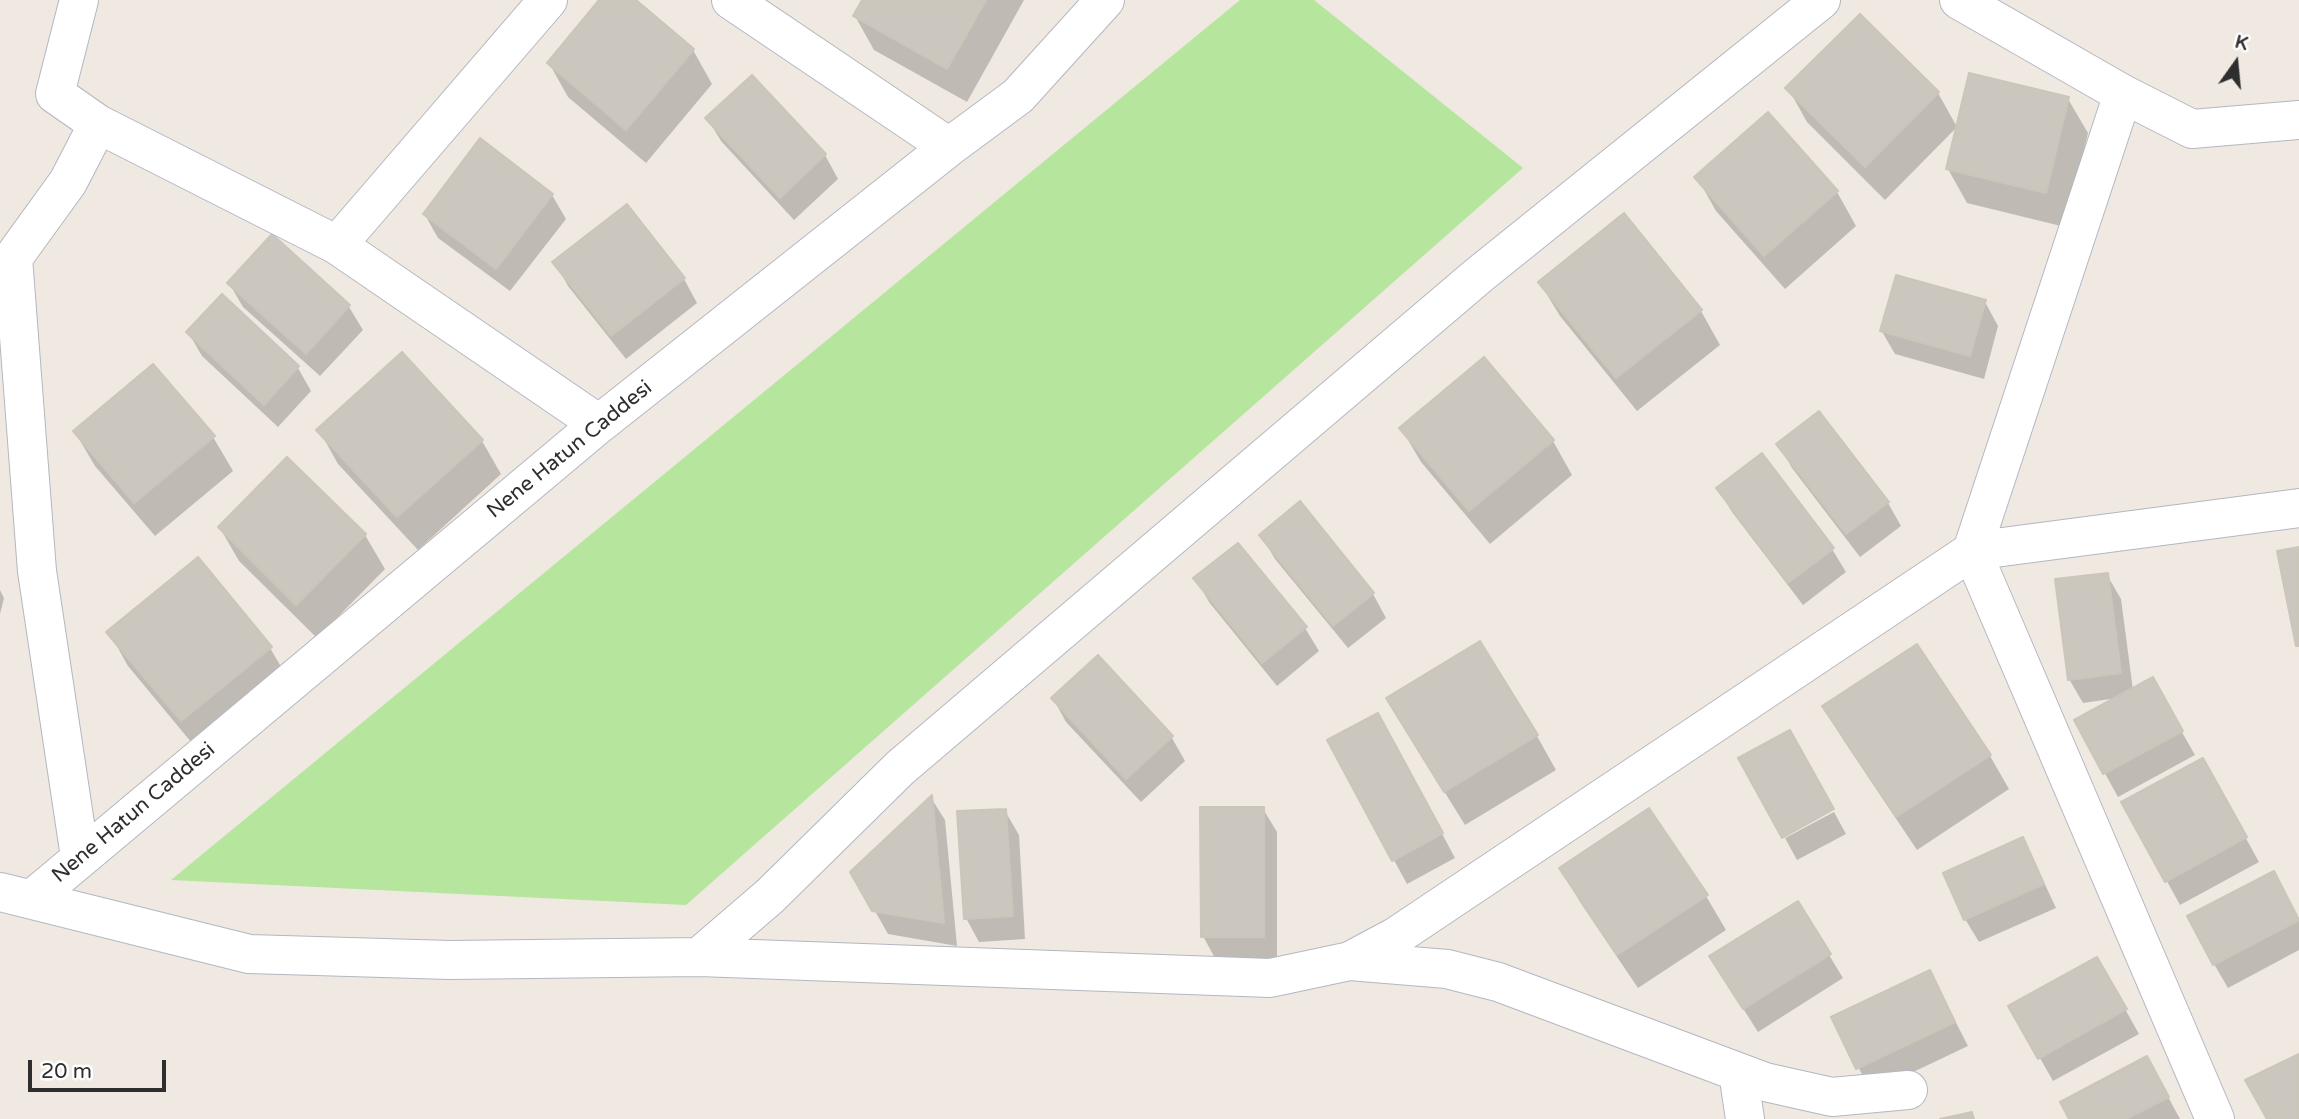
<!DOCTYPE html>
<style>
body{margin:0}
#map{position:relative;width:2299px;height:1119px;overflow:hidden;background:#efe9e1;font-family:"Varela Round",sans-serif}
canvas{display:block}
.north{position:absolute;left:2201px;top:28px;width:70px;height:70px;-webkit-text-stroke:5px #fff;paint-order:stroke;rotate:15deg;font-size:19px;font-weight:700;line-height:28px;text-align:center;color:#2e2e2e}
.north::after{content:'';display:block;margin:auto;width:24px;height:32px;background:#2e2e2e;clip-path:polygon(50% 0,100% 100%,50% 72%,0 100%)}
.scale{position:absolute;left:28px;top:1060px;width:138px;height:32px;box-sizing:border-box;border:4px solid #2e2e2e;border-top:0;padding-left:9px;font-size:21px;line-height:24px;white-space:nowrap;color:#2e2e2e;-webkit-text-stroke:5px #fff;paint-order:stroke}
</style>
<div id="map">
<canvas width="2299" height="1119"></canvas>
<div class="north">K</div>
<div class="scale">20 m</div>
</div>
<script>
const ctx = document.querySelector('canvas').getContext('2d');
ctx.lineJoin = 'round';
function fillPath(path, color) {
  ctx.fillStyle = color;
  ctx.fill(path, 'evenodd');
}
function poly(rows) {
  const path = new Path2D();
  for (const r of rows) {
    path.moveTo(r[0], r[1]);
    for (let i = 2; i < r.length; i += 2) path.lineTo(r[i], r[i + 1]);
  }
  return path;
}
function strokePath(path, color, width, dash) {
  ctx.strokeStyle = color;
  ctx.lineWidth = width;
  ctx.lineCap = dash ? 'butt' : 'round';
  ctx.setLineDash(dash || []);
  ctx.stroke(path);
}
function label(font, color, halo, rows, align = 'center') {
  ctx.font = font + ' "Varela Round",sans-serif';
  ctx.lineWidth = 7;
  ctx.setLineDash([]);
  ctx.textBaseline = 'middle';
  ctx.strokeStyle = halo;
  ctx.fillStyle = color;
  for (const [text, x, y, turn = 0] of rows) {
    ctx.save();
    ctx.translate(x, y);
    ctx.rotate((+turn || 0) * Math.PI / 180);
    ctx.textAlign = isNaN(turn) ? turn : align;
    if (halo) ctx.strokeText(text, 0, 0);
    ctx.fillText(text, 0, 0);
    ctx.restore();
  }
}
fillPath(poly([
 [1240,0,1314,0,1523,168,686,905,171,880]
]), '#b6e59e');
fillPath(poly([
 [602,0,633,0,693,50,712,84,646,163,568,97,549,63],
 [864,0,1024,0,967,102,874,50,855,16],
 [1860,16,1938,93,1957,127,1885,200,1807,122,1788,88],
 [752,77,825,155,838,179,794,220,721,141,707,118],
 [2068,99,2088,133,2065,227,1967,203,1948,169],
 [1697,177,1837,192,1856,226,1785,289,1716,211],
 [552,195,566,219,510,291,438,238,425,215],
 [627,206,684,279,697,303,626,359,568,286,555,262],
 [1624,216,1701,311,1720,345,1637,411,1560,316,1540,283],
 [272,236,349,307,363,330,320,376,243,307,229,283],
 [222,296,298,368,311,391,278,427,202,356,188,332],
 [1985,302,1998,326,1984,379,1895,354,1881,330],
 [1401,428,1553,441,1572,475,1490,544,1421,462],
 [319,430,482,441,501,474,418,550,338,464],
 [75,432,213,437,233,471,155,536,95,466],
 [1779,445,1888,503,1901,526,1860,557,1792,468],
 [1718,488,1832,549,1846,572,1803,605,1732,512],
 [1300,504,1373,594,1386,618,1348,648,1275,559,1261,535],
 [220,528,365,535,385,569,317,638,239,561],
 [198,559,270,648,290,682,201,754,128,666,109,632],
 [2107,575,2121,599,2133,690,2152,680,2195,755,2118,797,2076,721,2117,698,2083,703,2069,679],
 [1196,579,1305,628,1319,651,1277,686,1209,602],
 [0,590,4,598,0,614],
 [1098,658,1172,738,1185,761,1141,802,1066,722,1053,698],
 [1825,707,1990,756,2009,789,1917,850,1844,741],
 [1408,733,1537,736,1556,770,1465,825],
 [1391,738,1455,858,1407,884,1329,741],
 [2216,784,2259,862,2180,905,2124,803],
 [931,798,945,820,957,946,888,934,853,872],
 [1263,809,1277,832,1277,960,1216,960,1203,936],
 [1005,811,1019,835,1025,939,979,942,966,918],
 [1834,812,1846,834,1797,860,1785,838],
 [2022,839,2035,863,2056,908,1979,942,1965,919],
 [1561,868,1706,896,1726,930,1638,988,1580,902],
 [2287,897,2299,920,2299,950,2228,988,2214,964],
 [1829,955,1843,978,1758,1032,1725,980],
 [2097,959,2139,1034,2053,1081,2011,1007],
 [1930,972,1968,1046,1871,1092,1833,1018],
 [2160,1082,2180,1119,2071,1119]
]), '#0003');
const building = poly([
 [599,0,636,0,694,49,626,130,547,63,599,0],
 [862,0,986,0,947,69,853,16,862,0],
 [1860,14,1939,92,1865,167,1785,88,1860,14],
 [1969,73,2069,97,2046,193,1946,169,1969,73],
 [752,75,826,154,780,198,705,118,752,75],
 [1768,112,1838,191,1764,256,1694,177,1768,112],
 [480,138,553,194,496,269,423,214,480,138],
 [627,204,685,278,611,336,552,262,627,204],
 [1624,213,1702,310,1616,378,1538,282,1624,213],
 [272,234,350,305,306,354,227,283,272,234],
 [1896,275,1986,300,1970,356,1880,331,1896,275],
 [222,294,299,366,264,405,186,332,222,294],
 [402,352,483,440,397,517,316,430,402,352],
 [1484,357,1554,440,1469,511,1399,428,1484,357],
 [153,364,215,436,134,503,73,431,153,364],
 [1819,411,1889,502,1846,534,1776,444,1819,411],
 [1762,453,1834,548,1788,583,1716,488,1762,453],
 [287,457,366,534,296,605,218,527,287,457],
 [1300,501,1374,593,1333,626,1259,535,1300,501],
 [1238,543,1307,627,1262,663,1193,578,1238,543],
 [2299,547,2299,646,2296,646,2277,551,2299,547],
 [198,557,272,647,181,721,106,632,198,557],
 [2108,573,2121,673,2068,680,2055,579,2108,573],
 [1480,641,1538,735,1444,792,1386,698,1480,641],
 [1917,644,1991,755,1896,817,1822,706,1917,644],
 [1098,655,1173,736,1126,779,1051,698,1098,655],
 [2153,677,2183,731,2103,774,2074,720,2153,677],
 [1378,713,1443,833,1392,861,1327,740,1378,713],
 [1790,730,1834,809,1782,838,1738,758,1790,730],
 [2203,758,2247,837,2165,882,2121,802,2203,758],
 [932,795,944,923,872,911,850,872,932,795],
 [1200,807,1264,807,1264,937,1201,937,1200,807],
 [1649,808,1708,895,1617,955,1559,868,1649,808],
 [1006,809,1013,916,964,919,957,811,1006,809],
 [2023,837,2044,884,1964,920,1943,873,2023,837],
 [2274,871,2299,920,2213,965,2187,916,2274,871],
 [1798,901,1831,954,1743,1009,1709,956,1798,901],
 [2097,957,2127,1009,2038,1059,2008,1006,2097,957],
 [1930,970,1955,1022,1856,1069,1831,1017,1930,970],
 [2299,1054,2299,1119,2267,1119,2245,1080,2299,1054],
 [2147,1056,2169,1097,2126,1119,2069,1119,2060,1102,2147,1056],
 [1972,1112,1974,1119,1940,1119,1972,1112]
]);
fillPath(building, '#cbc7bf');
strokePath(building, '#cbc5ba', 2);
const minor = poly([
 [79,0,55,94,98,124,337,245,548,0],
 [731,0,949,147],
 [2123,94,2192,129,2299,120],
 [337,245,599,424],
 [13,258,37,571,80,857],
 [0,269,13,258,68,182,98,124],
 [0,892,249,954,450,960,699,957,1270,978,1350,961,1447,969,1498,982,1765,1082,1832,1097,1908,1090],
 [32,899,599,424,949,147,1018,96,1105,0],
 [699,957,770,896,900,768,1479,275,1821,0],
 [1350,961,1395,937,1972,551,2123,94,1959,0],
 [1738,1072,1745,1119],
 [2215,1119,1972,551,2299,508]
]);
strokePath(minor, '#b4b7c1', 40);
strokePath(minor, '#fff', 38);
label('21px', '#2e2e2e', '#fff', [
 ["Nene Hatun Caddesi",570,450,-39],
 ["Nene Hatun Caddesi",134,813,-40]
]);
</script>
